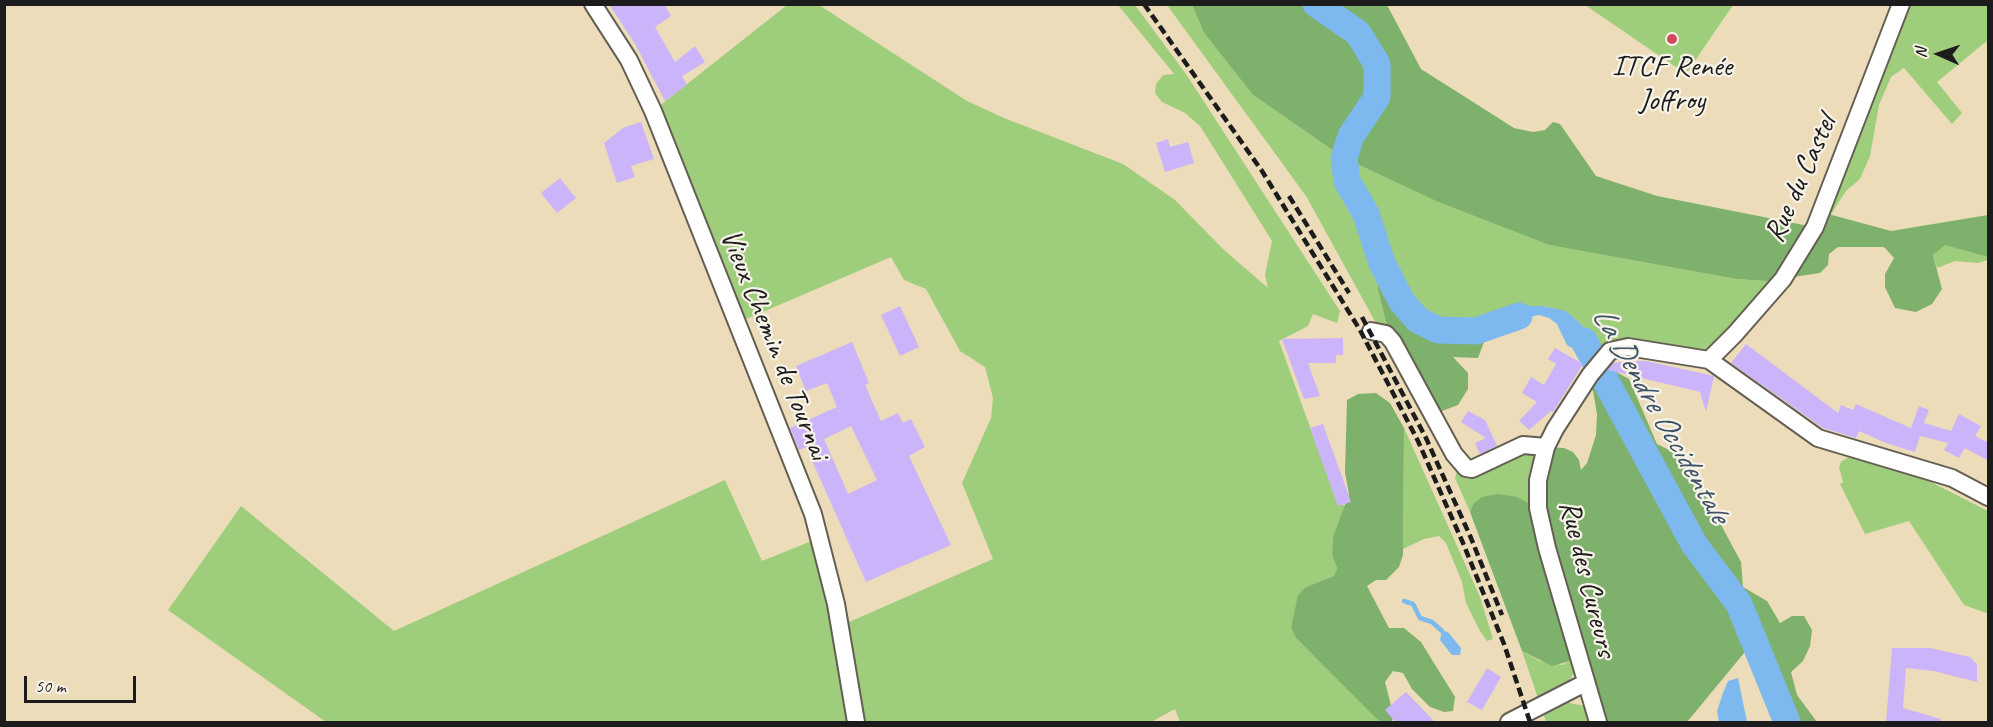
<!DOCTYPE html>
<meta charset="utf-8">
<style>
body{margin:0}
#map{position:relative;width:1993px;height:727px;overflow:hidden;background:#eddcba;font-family:Caveat,sans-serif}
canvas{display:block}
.frame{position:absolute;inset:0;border:6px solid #1c1c1c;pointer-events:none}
.north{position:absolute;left:1909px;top:24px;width:60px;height:60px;-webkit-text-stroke:4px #f7f3e8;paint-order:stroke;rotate:273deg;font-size:16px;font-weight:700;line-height:24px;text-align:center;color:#1c1c1c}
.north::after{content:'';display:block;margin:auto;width:21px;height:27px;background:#1c1c1c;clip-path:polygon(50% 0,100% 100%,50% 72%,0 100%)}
.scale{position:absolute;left:24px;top:676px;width:112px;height:27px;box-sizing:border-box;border:3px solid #1c1c1c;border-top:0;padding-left:8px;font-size:18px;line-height:21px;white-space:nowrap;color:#1c1c1c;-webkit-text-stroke:4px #f7f3e8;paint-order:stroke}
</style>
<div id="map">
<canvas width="1993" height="727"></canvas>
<div class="frame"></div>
<div class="north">N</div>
<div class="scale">50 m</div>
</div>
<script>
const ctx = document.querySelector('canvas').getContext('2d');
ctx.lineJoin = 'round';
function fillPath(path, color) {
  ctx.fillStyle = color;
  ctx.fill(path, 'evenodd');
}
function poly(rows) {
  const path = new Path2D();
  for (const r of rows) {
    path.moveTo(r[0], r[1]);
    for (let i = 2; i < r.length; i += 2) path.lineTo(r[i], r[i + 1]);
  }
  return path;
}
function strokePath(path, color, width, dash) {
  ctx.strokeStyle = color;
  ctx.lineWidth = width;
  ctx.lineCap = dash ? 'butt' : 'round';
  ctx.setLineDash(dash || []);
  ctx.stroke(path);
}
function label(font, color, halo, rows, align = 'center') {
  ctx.font = font + ' Caveat,sans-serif';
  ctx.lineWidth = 4.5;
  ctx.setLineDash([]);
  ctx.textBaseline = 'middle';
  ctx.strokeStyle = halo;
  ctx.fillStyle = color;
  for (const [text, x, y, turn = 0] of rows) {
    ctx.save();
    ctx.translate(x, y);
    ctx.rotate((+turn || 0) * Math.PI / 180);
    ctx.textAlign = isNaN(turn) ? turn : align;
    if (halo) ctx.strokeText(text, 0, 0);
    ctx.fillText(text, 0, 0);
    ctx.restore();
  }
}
fillPath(poly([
 [787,5,819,5,967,101,1004,118,1123,164,1175,200,1223,249,1268,288,1265,275,1272,241,1200,126,1185,113,1162,102,1155,93,1156,84,1163,75,1174,74,1118,5,1135,5,1186,74,1340,311,1337,323,1313,314,1308,326,1279,341,1338,505,1347,505,1333,537,1332,555,1337,568,1334,576,1306,587,1291,628,1296,638,1381,722,1180,722,1175,709,1151,722,326,722,168,610,241,506,394,631,725,480,762,561,819,538,840,626,993,559,962,483,991,418,993,398,985,367,960,351,926,289,904,280,891,257,737,323,653,111],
 [1167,5,1192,5,1204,33,1253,95,1344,158,1438,202,1549,245,1736,279,1767,281,1783,279,1706,351,1605,354,1581,324,1567,312,1543,306,1526,306,1485,324,1485,328,1476,331,1438,330,1418,320,1402,302,1388,329,1376,323,1306,196],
 [1585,5,1733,5,1686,74],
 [1901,5,1988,5,1988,40,1937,82,1962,113,1952,124,1904,68,1891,77,1879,105,1870,156,1860,179,1846,191,1830,216,1821,212],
 [1945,244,1988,257,1988,260,1978,263,1955,261,1937,268,1933,255],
 [1404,428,1480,597,1493,639,1487,641,1480,631,1466,603,1462,582,1446,543,1439,536,1424,539,1403,549],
 [1546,447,1538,508,1473,504,1470,512,1455,478,1459,463,1466,468,1512,449],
 [1858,457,1882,463,1927,480,1988,511,1988,611,1986,613,1964,605,1909,521,1865,534,1840,484,1843,482,1839,467,1841,462,1847,458],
 [1522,651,1540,661,1562,665,1570,661,1574,654,1575,672,1563,689,1539,701],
 [1564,702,1585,706,1598,722,1546,722,1542,709]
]), '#9ece7c');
fillPath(poly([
 [1192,5,1387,5,1421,69,1514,128,1533,132,1545,130,1553,122,1560,124,1596,176,1657,196,1814,227,1821,212,1891,231,1988,215,1988,257,1945,245,1933,255,1942,289,1932,304,1916,312,1895,308,1885,287,1885,274,1894,258,1884,247,1838,247,1829,254,1828,265,1820,273,1767,281,1736,279,1549,245,1438,202,1344,158,1253,95,1204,33],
 [1380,259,1402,302,1418,320,1438,330,1476,331,1485,328,1487,334,1478,358,1453,357,1468,373,1468,389,1458,405,1442,411,1428,406,1388,329,1378,289],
 [1605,354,1614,363,1618,373,1629,379,1657,444,1685,458,1741,562,1743,587,1767,601,1780,623,1792,616,1804,616,1812,630,1810,646,1803,661,1791,672,1797,695,1817,722,1787,722,1754,641,1687,722,1598,722,1574,654,1570,661,1552,666,1522,651,1470,512,1473,504,1482,497,1498,494,1517,497,1538,508,1546,447,1564,448,1573,452,1579,460,1581,470,1587,463,1596,435,1597,414,1593,391,1586,380],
 [1376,393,1390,403,1404,428,1403,555,1399,567,1386,580,1376,580,1367,586,1389,628,1404,628,1421,642,1455,697,1453,711,1444,712,1430,707,1412,689,1403,673,1393,671,1385,682,1394,717,1391,722,1381,722,1376,718,1296,638,1291,628,1298,595,1306,587,1334,576,1337,568,1332,555,1333,537,1349,494,1345,473,1347,400,1358,394]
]), '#7eb16c');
fillPath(poly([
 [1526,306,1543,306,1566,311,1581,324,1605,354,1594,369,1584,355,1567,345,1557,324,1549,318,1539,315,1516,320,1487,334,1484,324],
 [1442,631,1448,632,1461,648,1460,655,1452,655,1440,640],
 [1738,678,1747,722,1719,722,1717,711,1723,693,1728,681]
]), '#7db8ee');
strokePath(poly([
 [1404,601,1413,604,1420,618,1432,622,1442,631]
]), '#7db8ee', 4.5);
strokePath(poly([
 [1316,4,1358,33,1377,64,1377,97,1351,136,1344,158,1347,181,1366,214,1382,263,1402,302,1418,320,1438,330,1476,331,1519,316],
 [1584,341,1694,544,1739,604,1787,722]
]), '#7db8ee', 27);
fillPath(poly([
 [609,4,664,4,671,16,655,27,675,62,695,46,705,62,682,76,687,85,665,101,635,44],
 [641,122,654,159,631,166,635,177,617,183,604,143,623,128],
 [1168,139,1170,147,1188,142,1194,163,1165,172,1156,143],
 [560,178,576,198,557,213,541,193],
 [900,306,919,347,900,356,881,315],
 [1343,338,1343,355,1336,355,1336,363,1308,363,1320,396,1304,399,1282,339],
 [852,342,869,383,865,385,881,421,898,413,903,423,911,419,925,447,909,456,951,545,866,582,806,447,799,450,790,428,837,407,827,383,806,391,796,366],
 [851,426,877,480,848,494,824,439],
 [1746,344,1838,413,1841,405,1853,410,1856,404,1911,428,1919,406,1929,410,1924,423,1951,431,1959,414,1981,426,1975,436,1989,443,1989,461,1965,448,1959,458,1944,450,1948,443,1920,436,1915,452,1886,443,1859,431,1856,438,1823,428,1731,363],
 [1555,348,1583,364,1553,412,1551,411,1529,430,1519,421,1537,402,1522,393,1531,377,1544,385,1556,364,1548,359],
 [1627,361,1646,361,1714,376,1706,412,1700,392,1608,370,1613,363],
 [1468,411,1485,420,1497,446,1480,454,1475,443,1486,438,1461,422],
 [1323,424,1351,502,1338,506,1310,428],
 [1892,648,1930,648,1970,657,1977,664,1977,682,1934,671,1906,668,1903,708,1941,719,1941,723,1886,723],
 [1487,668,1501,677,1482,710,1467,702],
 [1406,692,1436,723,1396,723,1385,710]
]), '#cbb4fa');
const street = poly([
 [593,4,629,60,653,111,813,514,836,604,856,722],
 [1371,331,1386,334,1393,342,1454,454,1466,468,1472,469,1523,445,1546,447],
 [1709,360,1735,334,1783,279,1815,227,1901,4],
 [1509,722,1585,683],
 [1598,722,1547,548,1538,508,1538,480,1546,447,1555,429,1590,375,1610,351,1628,347,1709,360,1818,438,1952,478,1988,497]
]);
strokePath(street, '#655f53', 20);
strokePath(street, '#fff', 16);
strokePath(poly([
 [1144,4,1262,171,1360,330,1418,441,1463,543,1504,644,1530,722],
 [1289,196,1349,293],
 [1362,317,1426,438,1471,538,1502,615]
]), '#1c1c1c', 4.5, [9, 4.5]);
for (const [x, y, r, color] of [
 [1672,39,6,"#d1495b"]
]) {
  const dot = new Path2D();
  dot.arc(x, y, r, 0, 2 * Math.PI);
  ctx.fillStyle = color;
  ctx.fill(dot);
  strokePath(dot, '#f7f3e8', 2);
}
label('30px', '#1c1c1c', '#f7f3e8', [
 ["ITCF Renée",1672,67],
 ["Joffroy",1672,101]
]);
label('30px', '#1c1c1c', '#f7f3e8', [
 ["Rue du Castel",1801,179,-66],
 ["Vieux Chemin de Tournai",774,345,68],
 ["Rue des Cureurs",1587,579,76]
]);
label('italic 32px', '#3e5366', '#f7f3e8', [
 ["La Dendre Occidentale",1660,415,60]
]);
</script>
